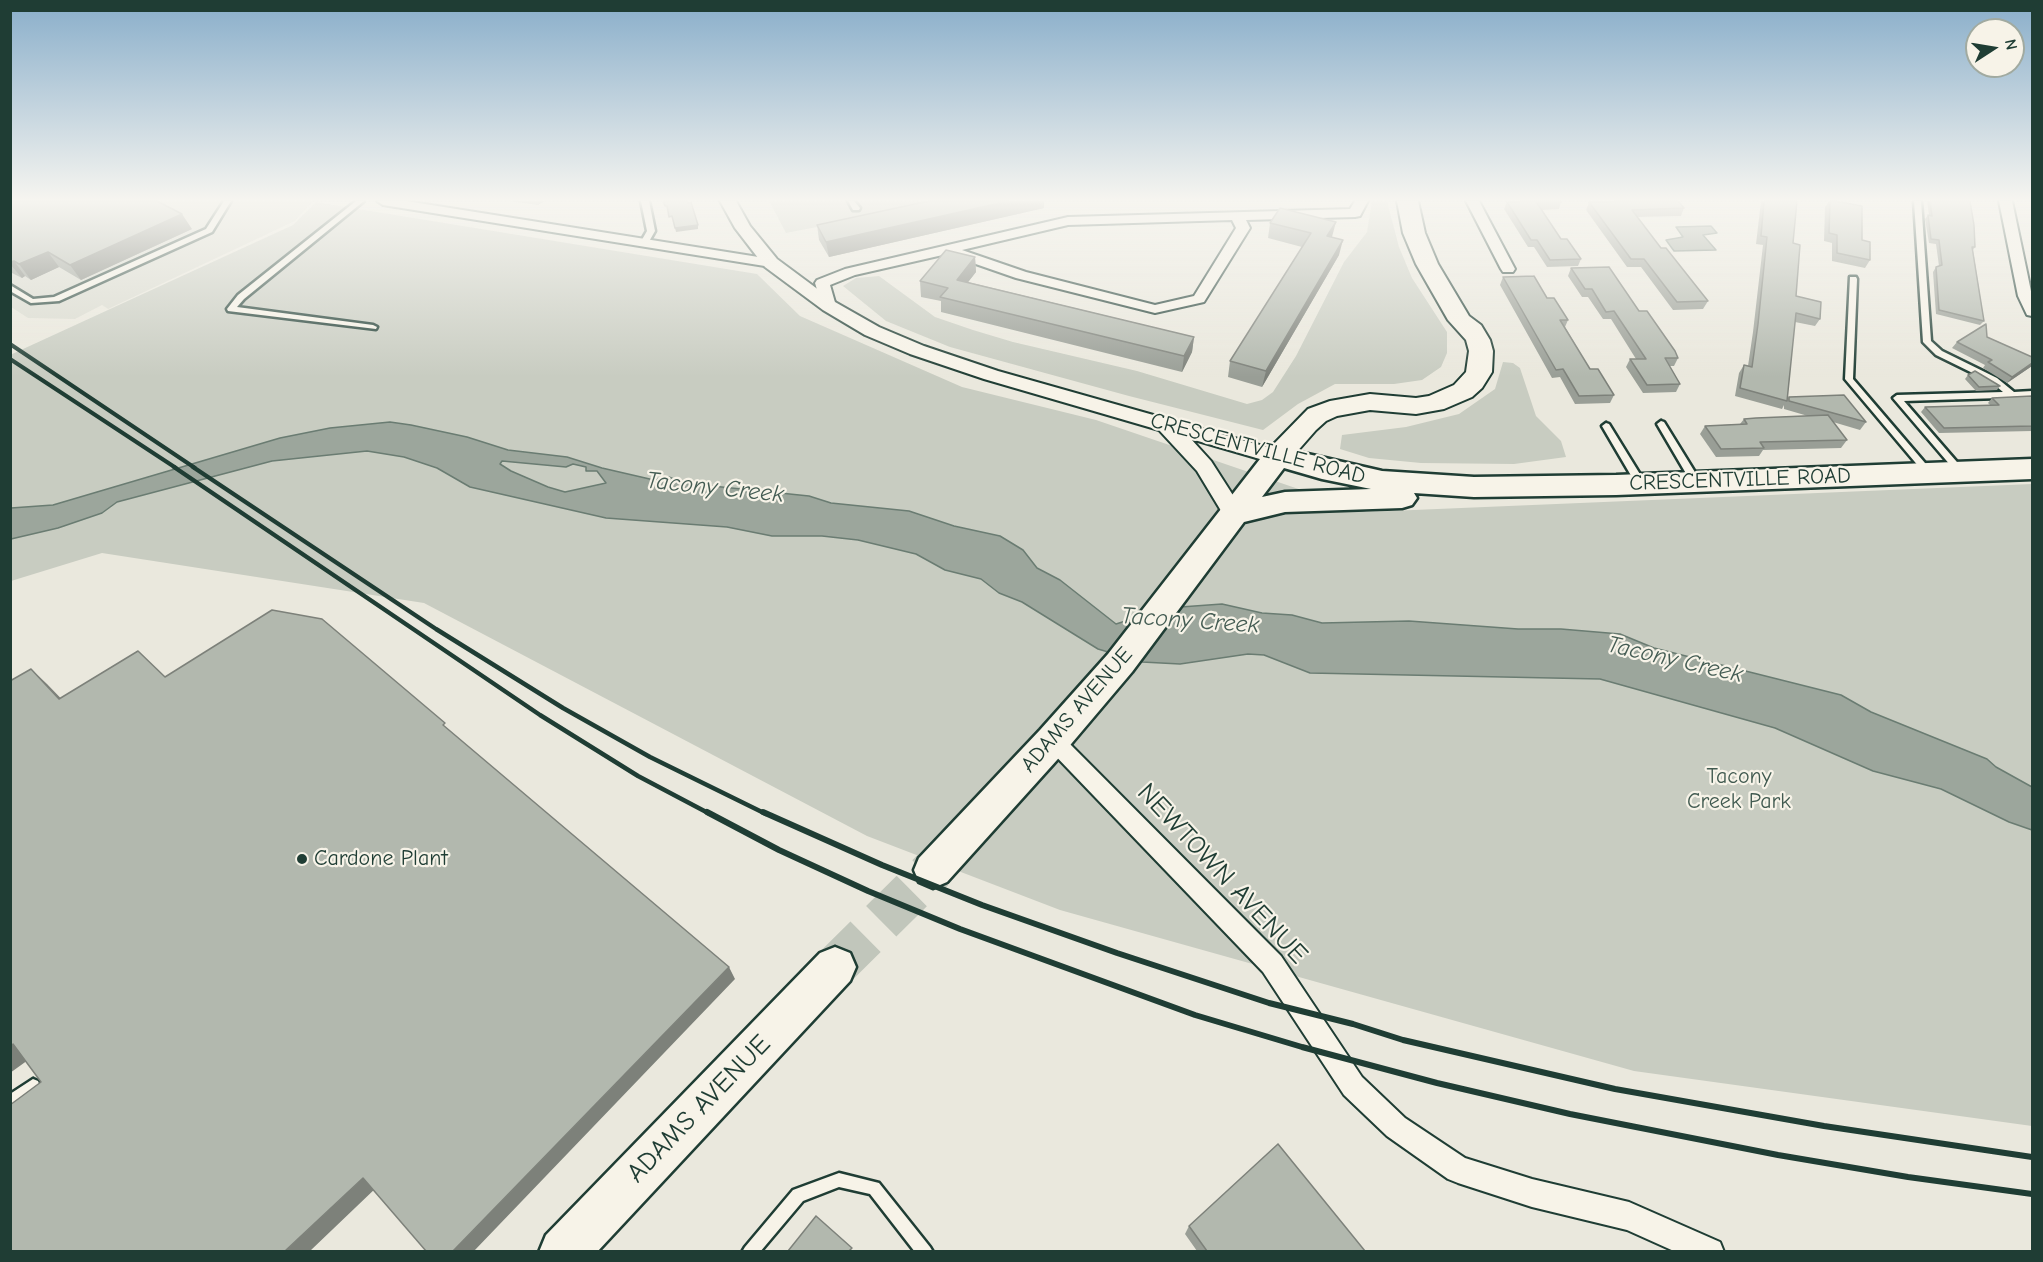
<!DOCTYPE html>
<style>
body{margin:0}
#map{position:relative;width:2043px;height:1262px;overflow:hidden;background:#eae8dd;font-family:"Comic Neue",sans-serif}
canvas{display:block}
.frame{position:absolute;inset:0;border:12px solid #1f3d34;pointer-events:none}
.north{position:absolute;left:1965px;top:18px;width:60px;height:60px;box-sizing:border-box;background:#f7f3e8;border:2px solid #a1aaa0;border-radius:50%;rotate:78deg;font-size:16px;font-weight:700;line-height:24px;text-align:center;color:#1f3d34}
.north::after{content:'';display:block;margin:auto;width:21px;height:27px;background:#1f3d34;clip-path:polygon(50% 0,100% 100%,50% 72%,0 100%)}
</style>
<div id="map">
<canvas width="2043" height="1262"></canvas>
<div class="frame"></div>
<div class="north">N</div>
</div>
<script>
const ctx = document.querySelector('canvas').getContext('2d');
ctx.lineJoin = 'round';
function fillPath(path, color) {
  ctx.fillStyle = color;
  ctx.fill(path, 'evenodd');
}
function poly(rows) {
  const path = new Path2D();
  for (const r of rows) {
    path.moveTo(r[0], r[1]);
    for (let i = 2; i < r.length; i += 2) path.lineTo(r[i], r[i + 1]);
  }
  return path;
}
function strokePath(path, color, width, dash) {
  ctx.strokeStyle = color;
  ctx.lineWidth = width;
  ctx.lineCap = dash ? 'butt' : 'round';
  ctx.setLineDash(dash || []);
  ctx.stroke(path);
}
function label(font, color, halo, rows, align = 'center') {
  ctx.font = font + ' "Comic Neue",sans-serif';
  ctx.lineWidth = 4.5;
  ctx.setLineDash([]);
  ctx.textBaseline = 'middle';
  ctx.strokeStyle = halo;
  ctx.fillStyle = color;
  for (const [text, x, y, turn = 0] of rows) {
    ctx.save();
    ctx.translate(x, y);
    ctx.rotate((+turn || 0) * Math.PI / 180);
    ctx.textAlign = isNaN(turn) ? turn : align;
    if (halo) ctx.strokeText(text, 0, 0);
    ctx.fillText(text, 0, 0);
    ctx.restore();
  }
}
fillPath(poly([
 [10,201,313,201,295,221,108,309,102,305,75,319,28,318,11,307]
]), '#d9dacf');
fillPath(poly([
 [769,201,952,201,786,233],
 [1372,201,1387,201,1399,247,1412,278,1447,332,1447,353,1441,367,1422,380,1394,384,1335,384,1298,404,1263,430,1129,396,950,347,886,321,843,286,856,278,879,276,935,317,973,330,1013,342,1137,371,1247,404,1262,400,1273,392,1296,356,1344,262,1367,232],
 [316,202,757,274,800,316,962,387,1096,420,1366,512,2032,484,2032,1126,1634,1071,1060,910,867,836,424,603,102,553,11,581,10,355,293,225],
 [1503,362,1513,363,1520,368,1536,416,1561,441,1566,457,1514,464,1421,463,1369,458,1340,449,1342,435,1406,427,1459,414,1495,389]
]), '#c8ccc1');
const water = poly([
 [1711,226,1717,233,1703,235,1716,250,1674,251,1666,240,1683,237,1676,227,1711,226],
 [390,422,411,425,467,437,508,450,567,457,602,468,654,480,669,477,683,483,809,496,831,503,909,511,954,526,1000,536,1023,550,1037,568,1060,580,1116,624,1167,608,1222,604,1262,613,1292,615,1322,623,1409,621,1518,629,1561,629,1620,634,1654,648,1841,695,1871,712,1987,759,1996,767,2032,787,2032,830,2009,822,1941,789,1873,771,1775,728,1600,679,1310,673,1264,655,1248,654,1180,664,1142,662,1098,649,1022,602,999,593,981,579,945,570,916,554,858,540,822,536,772,536,727,527,606,518,470,487,437,468,404,457,367,451,272,461,117,502,102,513,58,528,11,539,11,508,53,505,280,438,330,428,390,422],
 [502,461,566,467,573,464,586,467,586,471,597,471,606,483,565,492,548,487,511,471,500,464,502,461]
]);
fillPath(water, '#9ca69c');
strokePath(water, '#6a7c72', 1.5);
strokePath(poly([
 [835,967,933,870]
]), '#c1c6bb', 43, [43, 22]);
const service = poly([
 [224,201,231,201,212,232,59,301,31,303,10,291,10,285,33,299,54,297,206,229,224,201],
 [356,201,364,201,244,299,237,307,373,325,377,327,376,329,228,311,227,309,238,295,356,201],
 [641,201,649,201,655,231,647,245,644,245,640,243,647,231,641,201],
 [848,201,854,201,860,208,859,210,853,210,848,201],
 [1914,201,1921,201,1931,341,1942,351,1997,378,2014,392,2032,391,2032,397,1904,401,1963,469,1965,471,1963,473,1960,474,1957,473,1893,398,1897,395,2003,392,1991,382,1936,355,1923,342,1914,201],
 [1850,277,1856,277,1857,279,1853,379,1931,470,1933,472,1931,474,1925,474,1845,379,1850,277],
 [1661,421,1664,422,1701,482,1699,484,1693,484,1691,482,1657,424,1661,421],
 [1606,423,1609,424,1646,484,1644,486,1641,487,1636,484,1602,426,1606,423],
 [33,1079,38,1081,40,1086,38,1091,10,1110,10,1094,33,1079],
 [839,1173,879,1183,930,1247,933,1252,915,1252,870,1194,839,1187,803,1201,760,1252,742,1252,745,1247,793,1190,839,1173]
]);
const minor = poly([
 [377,201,406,201,771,259,778,263,771,267,383,205,377,201],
 [1355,201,1368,201,1360,216,1355,217,1246,220,1250,228,1204,302,1155,313,1016,278,947,254,855,275,830,285,836,306,829,310,822,306,815,283,817,280,845,269,1068,217,1350,209,1355,201],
 [1232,220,1236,228,1194,296,1155,305,1026,272,962,250,1068,225,1232,220],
 [1466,201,1479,201,1515,269,1513,272,1503,272,1501,269,1466,201],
 [1999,201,2012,201,2032,296,2032,316,2027,315,2018,296,1999,201],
 [1053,731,1060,734,1281,956,1362,1077,1405,1118,1465,1158,1532,1179,1629,1202,1720,1242,1724,1252,1676,1252,1627,1230,1532,1207,1458,1183,1448,1179,1387,1136,1344,1095,1263,972,1046,746,1042,740,1046,734,1053,731]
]);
const tertiary = poly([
 [720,201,736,201,750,226,777,259,835,302,879,327,924,346,998,371,1284,452,1287,457,1284,462,1277,464,1191,439,1211,461,1245,514,1242,519,1234,522,1226,519,1197,471,1159,430,984,379,910,354,865,335,823,310,765,267,735,228,720,201]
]);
const primary = poly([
 [1397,201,1418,201,1425,233,1438,264,1469,316,1481,325,1490,340,1493,351,1492,372,1482,388,1472,397,1444,409,1416,414,1370,410,1337,416,1326,421,1316,430,1287,463,1277,466,1267,463,1263,457,1267,451,1308,409,1330,401,1370,394,1416,398,1429,396,1454,385,1466,372,1469,351,1466,340,1448,320,1416,264,1403,233,1397,201]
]);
const trunk = poly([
 [1277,447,1382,471,1474,477,1616,475,2032,459,2032,479,1616,495,1474,497,1414,493,1417,498,1412,505,1402,508,1285,512,1244,522,1132,672,1066,750,947,882,933,888,919,882,914,870,919,858,1040,730,1108,654,1267,450,1277,447],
 [1284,468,1322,479,1371,489,1285,492,1262,497,1284,468],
 [835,947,850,953,856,967,850,981,597,1252,539,1252,546,1235,820,953,835,947]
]);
strokePath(service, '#1f3d34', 5);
strokePath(minor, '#1f3d34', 4);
strokePath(tertiary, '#1f3d34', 4);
strokePath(primary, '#1f3d34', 4);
strokePath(trunk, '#1f3d34', 5);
fillPath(service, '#f7f3e8');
fillPath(minor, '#f7f3e8');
fillPath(tertiary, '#f7f3e8');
fillPath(primary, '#f7f3e8');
fillPath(trunk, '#f7f3e8');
strokePath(poly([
 [10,344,195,468],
 [10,359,176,468]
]), '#1f3d34', 4);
strokePath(poly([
 [174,467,540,715,638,776,710,814],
 [193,467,436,629,563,708,650,757,766,814]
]), '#1f3d34', 4.5);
strokePath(poly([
 [707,812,779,850,868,891,960,929,1195,1015,1302,1047,1437,1083,1570,1114,1778,1155,1908,1177,2032,1194],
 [763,812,882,865,982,905,1117,953,1269,1003,1353,1024,1403,1040,1615,1089,1824,1126,2032,1157]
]), '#1f3d34', 6);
fillPath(poly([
 [10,201,192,229,81,280,59,267,31,280,25,276,22,278,10,272],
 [507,201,544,201,538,205],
 [929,201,1044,201,1044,208,829,257,819,240,817,225],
 [1518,201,1561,201,1561,202,1559,209,1542,210,1561,239,1581,259,1578,266,1547,267,1534,247,1528,247,1504,209,1507,202],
 [1614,201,1678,201,1684,208,1681,216,1637,217,1661,248,1708,301,1703,309,1673,310,1641,267,1627,267,1586,210,1589,202],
 [1761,201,1797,201,1793,243,1796,296,1820,319,1815,326,1795,322,1787,400,1789,397,1866,422,1860,430,1833,422,1847,440,1841,448,1763,450,1759,456,1716,457,1700,434,1705,426,1740,424,1744,419,1808,416,1784,409,1784,405,1782,409,1735,396,1739,373,1744,365,1748,366,1753,332,1763,245,1756,244],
 [1829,201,1835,201,1862,240,1870,260,1865,268,1832,261,1832,243,1824,241,1825,207],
 [1927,201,1970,201,1975,247,1973,250,1984,321,1980,325,1936,314,1933,272,1936,267,1939,266,1936,244,1929,243,1925,219,1928,215,1929,215],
 [1270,223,1332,237,1339,255,1262,387,1228,377,1230,361,1302,247,1268,238],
 [975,257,976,272,968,282,1194,337,1192,352,1182,372,941,312,941,301,921,297,920,281],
 [1571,268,1639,311,1678,358,1674,366,1669,366,1680,384,1676,392,1643,393,1626,367,1630,359,1636,359,1611,319,1603,319,1588,297,1582,297,1568,276],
 [1503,277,1547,298,1568,320,1565,327,1590,369,1614,395,1610,403,1575,404,1560,377,1552,378,1500,285],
 [1987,337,2032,366,2007,383,1983,368,1985,365,1952,348,1957,342],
 [1968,375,2000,386,1997,390,1976,391,1965,379],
 [2032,396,2032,431,1939,433,1921,412,1925,407,1990,405,1988,403,1992,398],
 [1189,1226,1365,1251,1197,1251,1185,1234]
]), '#999e96');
fillPath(poly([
 [537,201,544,201,538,205],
 [1009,201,1044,201,1044,208,829,257,826,242],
 [182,214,192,229,81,280,70,265],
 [1336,222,1332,237,1327,236],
 [698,225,698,229,676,232,675,228],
 [1343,240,1339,255,1262,387,1266,371],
 [48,252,59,267,31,280,19,264],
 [975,257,976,272,958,295,957,280],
 [14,261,25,276,22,278,10,264,10,262],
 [1194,337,1192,352,1182,372,1184,356],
 [2032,363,2032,366,2007,383,2012,377],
 [31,669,47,684,76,714,59,699],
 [729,967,735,979,474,1251,453,1251],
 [13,1044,35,1055,10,1073,10,1046],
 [363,1178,378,1186,310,1251,285,1251]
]), '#7d817a');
const building = poly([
 [10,201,157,201,182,214,70,265,48,252,19,264,14,261,10,262,10,201],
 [663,201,688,201,688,203,691,202,698,225,675,228,672,216,669,217,667,206,665,206,663,201],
 [929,201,1009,201,826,242,817,225,929,201],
 [1525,201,1561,201,1561,202,1537,203,1561,239,1567,239,1581,259,1550,260,1537,240,1531,240,1507,202,1525,201],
 [1623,201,1678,201,1684,208,1632,210,1661,248,1666,248,1708,301,1677,302,1644,259,1631,259,1589,202,1623,201],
 [1764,201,1797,201,1793,243,1800,245,1796,296,1821,302,1820,319,1796,313,1787,401,1740,388,1744,365,1752,367,1758,324,1767,237,1761,236,1764,201],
 [1830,201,1835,201,1862,206,1862,240,1870,242,1870,260,1837,253,1837,235,1829,233,1830,201],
 [1930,201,1970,201,1974,225,1975,247,1972,247,1984,321,1939,310,1936,267,1942,265,1939,240,1931,239,1928,215,1932,216,1930,201],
 [1280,208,1336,222,1327,236,1343,240,1266,371,1230,361,1311,233,1270,223,1280,208],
 [946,250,975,257,957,280,1194,337,1184,356,940,297,948,288,920,281,946,250],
 [1609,267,1639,311,1647,311,1675,351,1678,358,1665,358,1680,384,1647,385,1630,359,1646,359,1614,311,1606,312,1592,289,1585,289,1571,268,1609,267],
 [1534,276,1547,298,1554,298,1568,320,1560,320,1590,369,1598,369,1614,395,1579,396,1563,369,1556,370,1503,277,1534,276],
 [1986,324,1987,337,2032,357,2032,363,2012,377,1988,362,1992,360,1957,342,1986,324],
 [1975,371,2000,386,1979,387,1968,375,1975,371],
 [1844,395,1866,422,1789,401,1789,397,1844,395],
 [2032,396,2032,426,1944,428,1925,407,1999,405,1992,398,2032,396],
 [1828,415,1847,440,1760,442,1764,448,1721,449,1705,426,1747,424,1744,419,1756,418,1828,415],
 [272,610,322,619,445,723,443,725,729,967,453,1251,426,1251,363,1178,285,1251,10,1251,10,1105,41,1082,13,1044,10,1046,10,681,31,669,59,699,138,651,165,677,272,610],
 [1278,1144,1365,1251,1207,1251,1189,1226,1278,1144],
 [816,1216,852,1248,849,1251,788,1251,816,1216]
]);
fillPath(building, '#b2b8ae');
strokePath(building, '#7d817a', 1.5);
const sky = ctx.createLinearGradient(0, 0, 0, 377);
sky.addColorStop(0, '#89aeca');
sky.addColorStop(0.53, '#f6f5f0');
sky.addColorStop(1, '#f6f5f000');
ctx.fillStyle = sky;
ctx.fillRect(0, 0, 2043, 377);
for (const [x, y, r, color] of [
 [302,859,6,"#1f3d34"]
]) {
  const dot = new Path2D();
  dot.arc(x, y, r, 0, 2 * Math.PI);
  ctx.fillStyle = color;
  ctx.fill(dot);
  strokePath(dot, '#f7f3e8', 2);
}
label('22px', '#1f3d34', '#f7f3e8', [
 ["CRESCENTVILLE ROAD",1258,449,15],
 ["CRESCENTVILLE ROAD",1740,480,-2],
 ["ADAMS AVENUE",1077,710,-49]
]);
label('22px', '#415a50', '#f7f3e8', [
 ["Tacony",1739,777],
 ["Creek Park",1739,802]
]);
label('22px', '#1f3d34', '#f7f3e8', [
 ["Cardone Plant",314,859]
], 'left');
label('italic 24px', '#445c53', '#f7f3e8', [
 ["Tacony Creek",715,488,6],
 ["Tacony Creek",1190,621,4],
 ["Tacony Creek",1675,660,13]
]);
label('27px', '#1f3d34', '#f7f3e8', [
 ["NEWTOWN AVENUE",1222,874,47],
 ["ADAMS AVENUE",699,1109,-46]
]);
</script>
